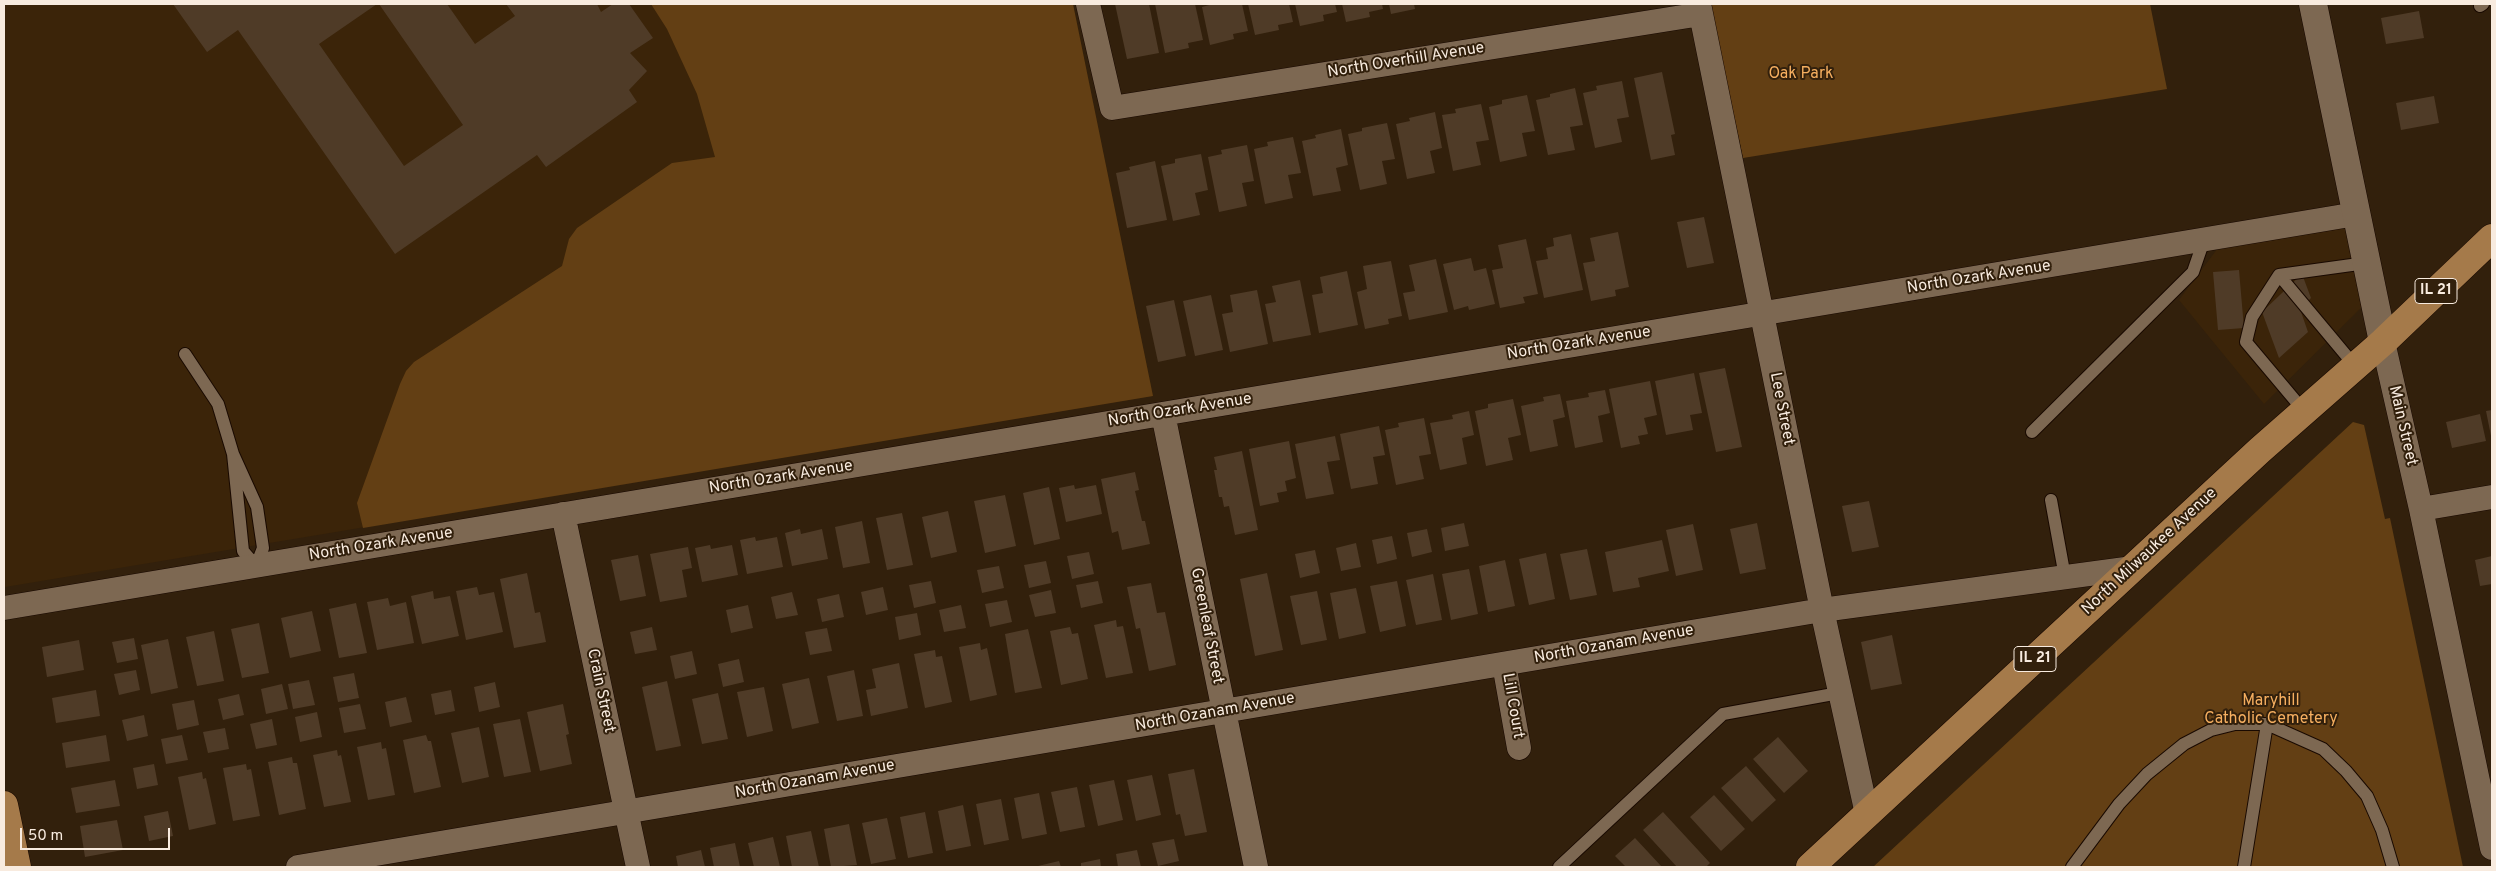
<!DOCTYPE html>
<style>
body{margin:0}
#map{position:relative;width:2496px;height:871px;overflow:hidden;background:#32200c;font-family:Overpass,sans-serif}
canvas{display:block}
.frame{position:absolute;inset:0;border:5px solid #f8ebdf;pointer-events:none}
.scale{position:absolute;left:20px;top:828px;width:150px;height:22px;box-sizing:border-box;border:2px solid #f8ebdf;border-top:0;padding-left:6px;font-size:15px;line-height:18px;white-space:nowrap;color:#f8ebdf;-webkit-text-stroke:4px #32200c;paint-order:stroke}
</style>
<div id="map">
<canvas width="2496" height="871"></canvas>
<div class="frame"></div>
<div class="scale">50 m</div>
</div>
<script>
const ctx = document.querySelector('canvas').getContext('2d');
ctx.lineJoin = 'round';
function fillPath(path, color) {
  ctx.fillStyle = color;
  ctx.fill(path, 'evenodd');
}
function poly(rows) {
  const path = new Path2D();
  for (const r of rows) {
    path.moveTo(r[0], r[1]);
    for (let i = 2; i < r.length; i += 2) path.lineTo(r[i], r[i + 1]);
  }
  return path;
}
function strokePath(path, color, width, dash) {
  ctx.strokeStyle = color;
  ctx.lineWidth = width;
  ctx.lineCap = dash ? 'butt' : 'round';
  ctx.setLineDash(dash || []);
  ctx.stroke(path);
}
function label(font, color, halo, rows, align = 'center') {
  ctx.font = font + ' Overpass,sans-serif';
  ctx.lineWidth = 4;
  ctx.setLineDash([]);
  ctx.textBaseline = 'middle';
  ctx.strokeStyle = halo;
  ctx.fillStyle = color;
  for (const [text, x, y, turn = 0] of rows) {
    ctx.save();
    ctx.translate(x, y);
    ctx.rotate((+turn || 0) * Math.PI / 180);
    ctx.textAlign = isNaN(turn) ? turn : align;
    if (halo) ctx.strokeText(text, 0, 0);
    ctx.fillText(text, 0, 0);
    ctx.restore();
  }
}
fillPath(poly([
 [4,4,1073,4,1153,396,5,587],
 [2350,210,2369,300,2264,404,2179,300,2230,232]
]), '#3b2409');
fillPath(poly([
 [651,4,1073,4,1153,396,363,528,357,503,400,384,406,371,414,362,562,266,569,239,577,228,672,163,715,157,697,94,667,29],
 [1710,4,2150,4,2167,89,1743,158],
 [2353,422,2364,425,2385,519,2390,518,2463,867,1873,867]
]), '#633f14');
fillPath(poly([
 [173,4,377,4,319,44,404,166,463,125,379,4,447,4,475,44,515,16,506,4,597,4,601,12,613,4,629,4,653,38,630,53,647,71,629,90,637,102,546,167,537,155,395,254,238,30,207,52],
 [1115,4,1149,4,1159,53,1127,59],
 [1155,4,1195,4,1203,40,1188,43,1189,48,1165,53],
 [1213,4,1242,4,1248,31,1233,34,1234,39,1210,45,1202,7],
 [1248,4,1289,4,1293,22,1278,25,1279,30,1255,35],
 [1295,4,1335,4,1337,12,1323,15,1324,21,1300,26],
 [1342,4,1382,4,1383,9,1369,12,1370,17,1346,22],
 [1389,4,1414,4,1415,9,1391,14],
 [2419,11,2424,38,2386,44,2381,18],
 [1662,72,1675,134,1671,135,1675,155,1651,160,1634,78],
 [1622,81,1629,117,1617,119,1622,142,1595,148,1583,93,1597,90,1596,86],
 [1575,88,1583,125,1570,127,1575,150,1548,155,1536,100,1550,97,1550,94],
 [1527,95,1535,131,1522,133,1527,156,1500,162,1489,107,1502,104,1502,100],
 [2434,96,2439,123,2401,130,2396,103],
 [1481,104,1489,140,1476,142,1481,165,1453,171,1442,115,1456,113,1455,109],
 [1435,112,1442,148,1430,151,1435,173,1407,179,1396,124,1410,121,1409,118],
 [1387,123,1395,159,1382,161,1387,184,1360,190,1348,134,1362,131,1362,128],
 [1341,129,1348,165,1336,168,1341,191,1313,196,1302,141,1316,138,1315,135],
 [1293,137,1301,173,1288,175,1293,198,1265,204,1254,149,1268,146,1267,142],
 [1247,145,1254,181,1242,183,1247,206,1219,212,1208,157,1222,154,1221,150],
 [1201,154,1208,190,1195,193,1200,215,1173,221,1161,166,1175,163,1175,159],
 [1155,161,1167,220,1127,228,1116,173,1130,170,1129,167],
 [1704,217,1714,263,1687,268,1677,222],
 [1618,232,1629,287,1615,290,1616,296,1591,301,1583,263,1595,261,1590,238],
 [1571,234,1583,290,1544,298,1536,261,1548,259,1546,248,1554,246,1553,238],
 [1526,239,1538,294,1523,297,1525,303,1500,308,1492,270,1503,268,1498,245],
 [1471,258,1474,271,1486,268,1495,304,1469,310,1468,306,1454,310,1443,264],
 [1436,259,1448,312,1409,320,1403,293,1415,291,1409,265],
 [1391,261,1402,316,1388,319,1389,324,1365,329,1357,292,1367,289,1363,266],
 [2239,270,2244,328,2218,330,2213,272],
 [1347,271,1358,325,1319,333,1312,295,1323,293,1320,277],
 [2302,274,2311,298,2300,309,2308,332,2279,358,2262,312],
 [1300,280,1311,335,1273,342,1265,304,1276,302,1272,286],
 [1257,290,1268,344,1230,352,1222,314,1233,312,1230,295],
 [1211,295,1223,350,1195,356,1183,301],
 [1174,300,1186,356,1158,362,1146,306],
 [1725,368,1742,447,1716,452,1699,373],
 [1694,373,1702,413,1690,415,1693,430,1666,435,1655,381],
 [1650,381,1657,415,1644,418,1648,434,1638,436,1640,444,1621,448,1609,389],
 [1605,390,1610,413,1598,416,1603,442,1575,448,1566,401,1589,397,1588,393],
 [1560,394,1565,417,1553,420,1558,446,1530,452,1521,406,1544,401,1543,397],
 [1513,399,1521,435,1508,438,1513,460,1486,466,1475,411,1488,408,1488,404],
 [2492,410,2492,436,2491,436,2486,411],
 [1469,411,1474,435,1462,438,1467,464,1440,470,1430,423,1453,419,1452,415],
 [2480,414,2486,441,2452,448,2446,422],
 [1424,418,1431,454,1419,456,1424,479,1396,485,1385,430,1399,427,1398,423],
 [1379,426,1385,455,1373,457,1378,484,1351,489,1340,434],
 [1335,436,1340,460,1327,462,1334,494,1306,499,1295,444],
 [1289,441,1296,478,1285,481,1287,491,1277,493,1279,502,1260,506,1249,449],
 [1242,451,1258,530,1235,535,1229,506,1224,507,1222,497,1219,497,1214,470,1217,470,1214,457],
 [1135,472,1139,490,1135,491,1142,521,1145,521,1150,544,1122,550,1118,531,1112,533,1101,479],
 [1074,485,1075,489,1096,485,1102,514,1066,522,1059,488],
 [1049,487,1060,539,1034,545,1023,493],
 [1005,495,1016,546,985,553,974,501],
 [1869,501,1879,547,1852,552,1842,506],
 [948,511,957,552,931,558,922,517],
 [902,513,913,565,887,570,876,518],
 [862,521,870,563,843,568,835,527],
 [1464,523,1469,546,1445,551,1441,528],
 [1757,523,1766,569,1740,574,1730,529],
 [1693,524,1703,570,1676,576,1666,530],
 [800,529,801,534,822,529,828,559,792,566,785,533],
 [1427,529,1432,552,1412,557,1407,533],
 [1392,536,1397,559,1377,564,1372,540],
 [755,537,756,541,777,537,783,567,747,574,740,540],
 [1662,540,1669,571,1638,578,1640,587,1613,592,1605,552],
 [1356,543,1361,567,1341,571,1336,548],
 [710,545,711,549,732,545,738,575,702,582,695,548],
 [688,547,692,568,682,570,687,597,660,602,650,554],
 [1587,549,1597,595,1570,600,1560,554],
 [1315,550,1320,573,1300,578,1295,554],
 [1089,552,1094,574,1072,579,1067,556],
 [1546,553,1555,599,1529,605,1519,559],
 [638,555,646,596,620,601,611,560],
 [2492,556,2492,584,2480,586,2475,560],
 [1505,560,1515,606,1488,612,1479,566],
 [1046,561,1051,583,1029,588,1024,565],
 [999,566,1004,588,982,593,977,570],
 [1469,569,1478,614,1451,620,1442,574],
 [527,573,535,613,540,612,546,642,514,648,500,579],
 [1267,573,1283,650,1255,656,1240,579],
 [1433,574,1442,620,1416,625,1406,580],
 [931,581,936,603,914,608,909,585],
 [1098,581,1103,603,1081,608,1076,585],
 [1397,581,1406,626,1380,632,1370,586],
 [1151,583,1157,613,1165,612,1176,665,1149,671,1140,628,1136,629,1127,587],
 [477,587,479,595,494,592,503,632,466,640,456,591],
 [883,587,888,610,866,615,861,592],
 [1356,588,1366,633,1339,639,1330,593],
 [1051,590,1056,613,1035,617,1029,595],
 [433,591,434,599,450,596,459,636,422,644,411,596],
 [1317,591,1327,640,1301,645,1290,596],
 [792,592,798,615,776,619,771,597],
 [839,594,844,617,822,622,817,599],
 [388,598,390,606,406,602,414,643,377,650,367,602],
 [1007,600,1012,622,990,627,985,604],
 [356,603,367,653,339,658,329,609],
 [748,605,753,628,731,633,726,610],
 [961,605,966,628,944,632,939,610],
 [312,611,321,651,290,658,281,618],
 [917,613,921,635,899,640,895,617],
 [1116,620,1117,627,1123,626,1133,673,1106,678,1094,625],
 [259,623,269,673,242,678,231,629],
 [652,627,657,650,635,654,630,632],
 [1070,627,1072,634,1078,633,1088,679,1061,685,1050,631],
 [827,628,832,651,810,655,805,632],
 [1028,629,1042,688,1015,693,1005,634],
 [214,631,224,681,197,686,186,637],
 [1892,635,1902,684,1871,690,1861,642],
 [134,638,138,659,117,663,112,642],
 [168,639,178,688,151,694,141,645],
 [79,640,84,670,47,677,42,647],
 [980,643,981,650,987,648,997,695,970,701,959,647],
 [935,650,936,657,942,656,952,702,925,708,914,654],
 [692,651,697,674,675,679,670,656],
 [739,659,744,682,723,687,718,664],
 [899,663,908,708,871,716,866,690,876,688,872,669],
 [136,670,140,690,119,695,114,674],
 [854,670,863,716,837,721,827,676],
 [354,673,359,698,338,702,333,677],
 [809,678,819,723,792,729,782,684],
 [309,680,315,705,293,709,288,684],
 [667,681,681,746,656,751,642,687],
 [495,682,500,707,479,712,474,687],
 [282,684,288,709,266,714,261,689],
 [764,687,773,731,747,737,737,692],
 [96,690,100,716,56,723,52,698],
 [451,690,455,711,435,715,431,694],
 [718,693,728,739,702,744,692,699],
 [239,694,244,715,223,720,218,699],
 [406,697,412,722,390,727,385,702],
 [194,700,199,725,177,730,172,704],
 [360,704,366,729,344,733,339,708],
 [563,704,569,734,566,735,572,764,540,771,527,712],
 [317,712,322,737,300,742,295,717],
 [144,715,148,736,127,741,122,720],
 [272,719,277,745,256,749,250,724],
 [520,719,531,772,504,777,493,724],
 [479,727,489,777,462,783,451,733],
 [225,728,229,749,208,753,203,732],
 [106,735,110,761,66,768,62,743],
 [182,735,188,760,166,764,161,739],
 [426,735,428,741,431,741,441,787,414,793,403,740],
 [1778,737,1808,771,1784,793,1753,759],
 [381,742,382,749,386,748,395,795,368,800,357,747],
 [337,750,338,756,341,755,351,802,324,807,313,755],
 [292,757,293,763,297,763,306,809,279,815,268,762],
 [154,764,158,785,137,789,133,768],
 [246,764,247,770,251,769,260,816,233,821,223,768],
 [1746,766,1776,800,1752,822,1721,788],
 [1194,769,1207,832,1185,836,1180,814,1176,815,1168,774],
 [202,772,203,779,206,778,216,824,189,830,178,777],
 [1152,775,1161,815,1136,821,1127,780],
 [115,780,120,806,76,813,71,788],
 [1114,780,1123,820,1098,826,1089,785],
 [1077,787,1085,827,1060,832,1051,792],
 [1039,793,1047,834,1022,839,1014,798],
 [1714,795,1745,829,1721,851,1690,817],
 [1001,799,1009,840,984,845,976,804],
 [963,805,971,846,946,851,938,811],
 [168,811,173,836,149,841,144,816],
 [925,812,933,853,908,858,900,817],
 [1663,812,1710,863,1706,867,1677,867,1643,830],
 [887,818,896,859,871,864,862,823],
 [117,820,123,850,85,857,80,826],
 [849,824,857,865,831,867,824,829],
 [811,831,819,867,792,867,786,836],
 [773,837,780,867,754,867,748,843],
 [1635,838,1662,867,1626,867,1615,856],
 [1174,839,1179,861,1158,866,1152,843],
 [735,843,740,867,714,867,710,848],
 [701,850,705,867,678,867,676,856],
 [1137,850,1141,867,1118,867,1116,854],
 [1100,859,1101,867,1081,867,1081,863],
 [1059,861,1061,867,1038,867,1038,866]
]), '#4f3b27');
const service = poly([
 [2480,6,2483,4],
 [2279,275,2355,366],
 [185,354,218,404,233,454,243,551,256,566,263,548,257,507,233,454],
 [2304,411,2246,342,2252,317,2279,275,2366,263],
 [2032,432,2193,272,2204,240],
 [2051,500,2065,577],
 [1559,867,1723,714,1839,693],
 [2072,867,2119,804,2147,774,2184,744,2211,730,2235,724,2267,724,2323,749,2346,771,2367,796,2382,830,2393,867],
 [2244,867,2267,724]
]);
const minor = poly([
 [1088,4,1112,108,1701,14],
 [1699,4,1822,610,1867,814],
 [2383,342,2421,509,2492,848],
 [1163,414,1256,867],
 [2421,509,2492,497],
 [563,514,638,867],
 [4,608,2356,214],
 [1504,664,1519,748],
 [298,867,1822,610,2133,568]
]);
const tertiary = poly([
 [2313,4,2383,342]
]);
const primary = poly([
 [4,805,17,867],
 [1810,867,2260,450,2383,342,2492,238]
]);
strokePath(service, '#190900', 14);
strokePath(minor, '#190900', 25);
strokePath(tertiary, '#190900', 29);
strokePath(primary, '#190900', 29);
strokePath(service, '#7d6852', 12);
strokePath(minor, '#7d6852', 24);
strokePath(tertiary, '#7d6852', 28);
strokePath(primary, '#a57a4a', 28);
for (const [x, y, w] of [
 [2436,291,42],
 [2035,659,42]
]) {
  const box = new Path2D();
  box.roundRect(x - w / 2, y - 12.5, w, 25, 4);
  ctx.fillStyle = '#32200c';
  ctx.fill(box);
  strokePath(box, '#f8ebdf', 1);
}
label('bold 15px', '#f8ebdf', null, [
 ["IL 21",2436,291],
 ["IL 21",2035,659]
]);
label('16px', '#f8ebdf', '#32200c', [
 ["North Overhill Avenue",1406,61,-9],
 ["North Ozark Avenue",1979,278,-9],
 ["North Ozark Avenue",1579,344,-9],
 ["Lee Street",1781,409,79],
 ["North Ozark Avenue",1180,411,-9],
 ["Main Street",2402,426,77],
 ["North Ozark Avenue",781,478,-9],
 ["North Ozark Avenue",381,545,-9],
 ["North Milwaukee Avenue",2150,552,-43],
 ["Greenleaf Street",1206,626,79],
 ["North Ozanam Avenue",1614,645,-10],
 ["Crain Street",600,691,78],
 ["Lill Court",1512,706,80],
 ["North Ozanam Avenue",1215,713,-10],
 ["North Ozanam Avenue",815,780,-10]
]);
label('16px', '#f6af60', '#32200c', [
 ["Oak Park",1801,75],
 ["Maryhill",2271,702],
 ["Catholic Cemetery",2271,720]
]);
</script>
